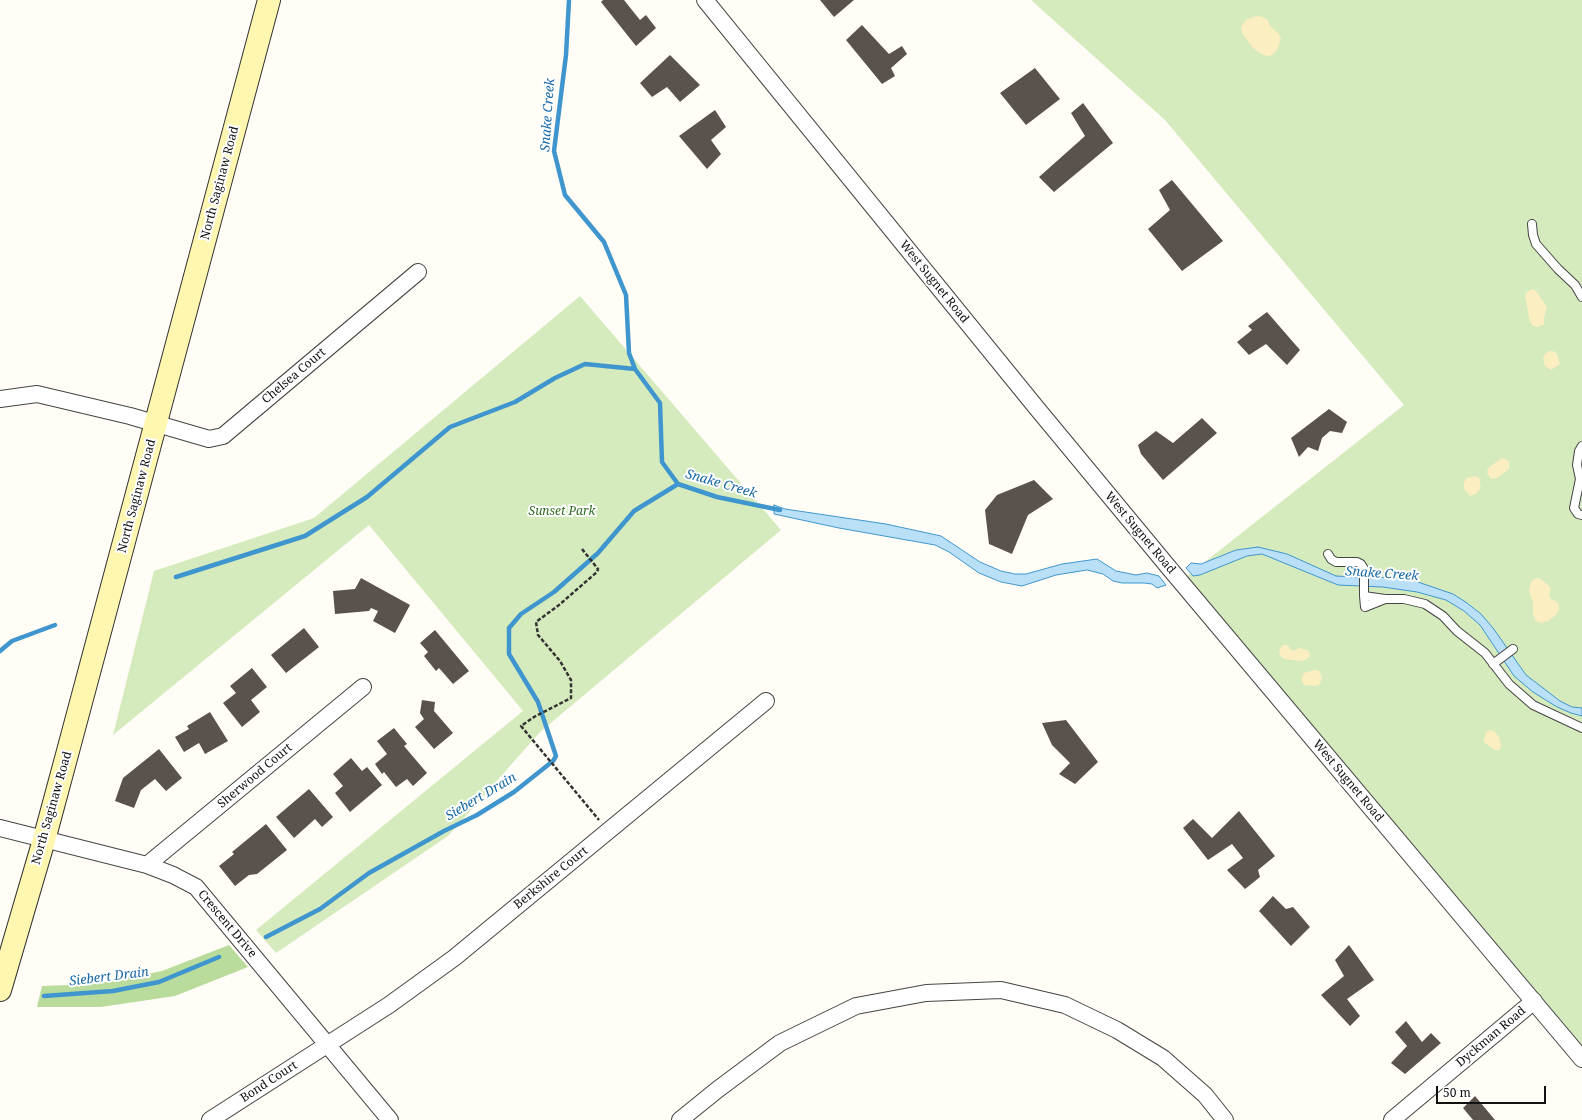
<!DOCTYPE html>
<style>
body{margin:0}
#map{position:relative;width:1582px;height:1120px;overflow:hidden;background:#fffdf5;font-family:"Noto Serif",serif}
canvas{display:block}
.scale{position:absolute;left:1436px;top:1086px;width:110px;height:18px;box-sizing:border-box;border:2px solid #111;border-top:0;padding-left:5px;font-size:12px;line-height:14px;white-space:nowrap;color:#111;-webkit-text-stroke:3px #fff;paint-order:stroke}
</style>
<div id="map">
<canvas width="1582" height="1120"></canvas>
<div class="scale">50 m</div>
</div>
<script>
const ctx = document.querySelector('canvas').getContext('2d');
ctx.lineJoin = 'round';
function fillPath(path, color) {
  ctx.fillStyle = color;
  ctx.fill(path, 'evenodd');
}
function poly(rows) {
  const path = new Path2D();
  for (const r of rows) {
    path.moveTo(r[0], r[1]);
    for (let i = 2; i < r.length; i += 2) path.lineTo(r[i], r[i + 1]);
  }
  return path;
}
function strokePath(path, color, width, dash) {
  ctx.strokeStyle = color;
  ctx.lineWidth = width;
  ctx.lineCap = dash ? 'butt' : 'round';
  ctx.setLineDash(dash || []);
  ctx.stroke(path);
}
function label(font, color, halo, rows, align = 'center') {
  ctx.font = font + ' "Noto Serif",serif';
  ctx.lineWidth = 4;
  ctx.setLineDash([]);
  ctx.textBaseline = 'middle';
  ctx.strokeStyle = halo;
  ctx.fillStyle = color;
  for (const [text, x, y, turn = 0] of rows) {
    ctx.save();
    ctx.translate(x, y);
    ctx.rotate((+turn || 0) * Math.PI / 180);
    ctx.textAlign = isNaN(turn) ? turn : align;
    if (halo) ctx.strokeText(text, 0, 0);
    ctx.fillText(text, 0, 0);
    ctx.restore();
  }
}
fillPath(poly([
 [1031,0,1582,0,1582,1045,1187,576,1404,405,1165,120],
 [580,296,781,530,540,732,448,836,276,953,256,930,523,711,369,525,113,735,154,571,314,518]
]), '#d5ebbd');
fillPath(poly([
 [229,945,248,967,175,996,101,1007,37,1007,42,986,95,984,162,971]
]), '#b9dc9c');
fillPath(poly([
 [1259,16,1267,19,1270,26,1278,33,1281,38,1277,50,1272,55,1268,56,1263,55,1253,48,1242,33,1241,27,1246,20,1252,17],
 [1533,289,1536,291,1547,307,1544,318,1544,324,1538,327,1533,326,1530,322,1525,296,1527,292],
 [1550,351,1553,351,1557,354,1560,364,1551,370,1545,366,1543,359,1545,354],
 [1502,458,1507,460,1509,462,1509,469,1497,478,1491,479,1487,473,1488,468],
 [1476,476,1480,479,1480,485,1481,488,1476,494,1470,496,1464,489,1464,482,1467,478],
 [1536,578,1541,579,1548,585,1551,589,1549,594,1551,599,1557,602,1559,605,1559,610,1556,615,1548,621,1541,623,1536,621,1533,615,1533,602,1529,591,1531,582],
 [1283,645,1287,645,1293,651,1300,648,1309,651,1310,657,1302,661,1284,659,1280,655,1279,650],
 [1315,670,1319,671,1322,677,1320,684,1317,686,1304,685,1301,680,1304,673],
 [1490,730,1495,732,1499,737,1501,744,1500,750,1494,750,1484,742,1484,739,1486,732]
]), '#fbeec1');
const water = poly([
 [774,505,785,509,886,524,941,536,980,562,1001,571,1015,574,1026,574,1062,564,1097,559,1116,571,1136,575,1147,573,1159,576,1166,585,1157,588,1152,584,1144,583,1122,583,1113,581,1103,574,1087,570,1056,575,1022,586,1001,582,979,573,949,552,935,545,839,528,774,514,774,505],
 [1258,547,1287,554,1336,576,1372,578,1391,577,1412,580,1453,594,1467,603,1481,614,1493,628,1526,675,1560,701,1572,707,1582,708,1582,716,1571,713,1557,707,1533,692,1514,676,1480,625,1464,611,1446,600,1417,592,1383,587,1338,585,1262,554,1247,556,1200,575,1193,576,1186,568,1191,563,1201,564,1236,550,1258,547]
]);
fillPath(water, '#b9e0f7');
strokePath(water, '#3f96cf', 1);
strokePath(poly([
 [569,0,566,55,554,151,565,195,604,242,626,295,629,353,635,369,660,403,662,462,678,484,717,497,780,510],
 [176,577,305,536,367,497,450,427,515,402,555,378,585,364,635,369],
 [0,651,12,641,55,625],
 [266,937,320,909,369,873,444,831,477,815,514,792,553,761,556,756,538,702,509,654,509,628,521,614,554,592,598,553,634,511,678,484],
 [44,996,113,991,159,982,219,957]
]), '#3f96cf', 4.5);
fillPath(poly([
 [603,0,624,0,640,20,646,15,656,28,636,46,601,2],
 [820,0,854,0,834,17],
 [862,25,889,54,902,46,907,54,891,68,895,76,882,84,846,40],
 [670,55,700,85,680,102,667,87,652,97,640,83],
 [1035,68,1060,99,1026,125,1000,93],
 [1083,103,1113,143,1054,192,1039,177,1085,136,1071,113],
 [715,110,726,127,711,140,721,154,707,169,679,136],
 [1172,180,1223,241,1182,271,1148,229,1170,210,1159,190],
 [1267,312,1300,350,1287,365,1266,344,1249,355,1237,342,1252,330,1248,326],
 [1329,409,1347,422,1342,433,1330,431,1322,438,1318,451,1308,447,1299,457,1291,438],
 [1202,418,1217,433,1163,480,1141,454,1138,445,1156,431,1173,443],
 [1034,480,1053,499,1028,515,1012,554,989,544,985,510,997,495],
 [361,578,410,605,395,633,373,621,378,611,371,608,369,611,335,614,333,591,355,589],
 [304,628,319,647,286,673,271,655],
 [435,630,469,671,453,684,439,668,436,671,424,656,428,652,420,643],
 [252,668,267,687,251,700,260,712,242,727,223,703,236,693,230,686],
 [422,700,435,702,434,711,453,733,434,749,415,727,424,719,420,713],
 [210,712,228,741,205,754,199,743,184,752,175,737,189,729,187,726],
 [1066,720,1098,762,1075,784,1059,774,1070,763,1052,745,1042,723],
 [394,728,407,744,404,746,427,773,413,786,407,779,396,787,384,772,382,774,375,764,387,754,377,741],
 [159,749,182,778,166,791,155,779,141,790,134,808,115,801,123,778],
 [351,758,362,771,367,767,382,785,350,812,335,793,343,786,333,774],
 [309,789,333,817,322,827,315,819,294,838,276,817],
 [1239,811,1275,856,1258,870,1260,877,1245,889,1227,870,1243,858,1232,844,1208,860,1183,828,1193,819,1212,838],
 [266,824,287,850,257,874,249,875,235,886,219,866,234,854,232,852],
 [1273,896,1286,909,1293,907,1310,927,1291,946,1259,911],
 [1349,945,1374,980,1347,999,1360,1016,1350,1026,1321,995,1344,976,1335,960],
 [1406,1021,1422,1042,1431,1033,1441,1043,1405,1074,1391,1063,1407,1046,1395,1032],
 [1475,1096,1495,1120,1473,1120,1463,1108]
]), '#5a524d');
const service = poly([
 [1532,224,1533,235,1536,244,1558,269,1575,285,1582,297],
 [1582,446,1579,451,1577,465,1580,479,1574,508,1578,514,1582,515],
 [1328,554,1331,559,1336,562,1357,562,1361,564,1364,569,1364,596],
 [1385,599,1365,607,1364,596,1385,599,1404,599,1425,604,1443,616,1457,631,1485,653,1509,684,1533,705,1582,728],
 [1493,664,1513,649]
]);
const minor = poly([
 [705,0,1035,406,1170,569,1582,1059],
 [0,399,37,394,130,416,209,439,223,436,418,272],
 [0,828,147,865,173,875,196,887,390,1120],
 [147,865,363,687],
 [210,1120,389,1005,454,958,766,701],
 [680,1120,717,1090,780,1043,856,1006,926,993,1001,990,1065,1005,1117,1030,1163,1058,1205,1095,1225,1120],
 [1392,1120,1534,1001]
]);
const secondary = poly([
 [0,990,44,840,68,751,269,0]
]);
strokePath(service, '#444', 10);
strokePath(minor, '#444', 18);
strokePath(secondary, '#333', 24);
strokePath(poly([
 [582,549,598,569,597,572,559,605,536,622,538,635,560,661,571,680,571,698,534,717,521,726,599,820]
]), '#333', 2.5, [4, 2]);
strokePath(service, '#fff', 8);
strokePath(minor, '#fff', 16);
strokePath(secondary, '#fff6b0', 22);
label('12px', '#111', '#fff', [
 ["North Saginaw Road",220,183,-75],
 ["West Sugnet Road",934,282,51],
 ["Chelsea Court",294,376,-40],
 ["North Saginaw Road",137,496,-75],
 ["West Sugnet Road",1140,533,50],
 ["Sherwood Court",255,776,-40],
 ["West Sugnet Road",1348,781,50],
 ["North Saginaw Road",52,808,-74],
 ["Berkshire Court",551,878,-39],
 ["Crescent Drive",227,924,50],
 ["Dyckman Road",1491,1037,-40],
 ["Bond Court",269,1082,-33]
]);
label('italic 12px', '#2f6b1f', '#fff', [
 ["Sunset Park",562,512]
]);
label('italic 13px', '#1768a6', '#fff', [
 ["Snake Creek",548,115,-86],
 ["Snake Creek",721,484,16],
 ["Snake Creek",1382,574,4],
 ["Siebert Drain",481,797,-31],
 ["Siebert Drain",109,977,-7]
]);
</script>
